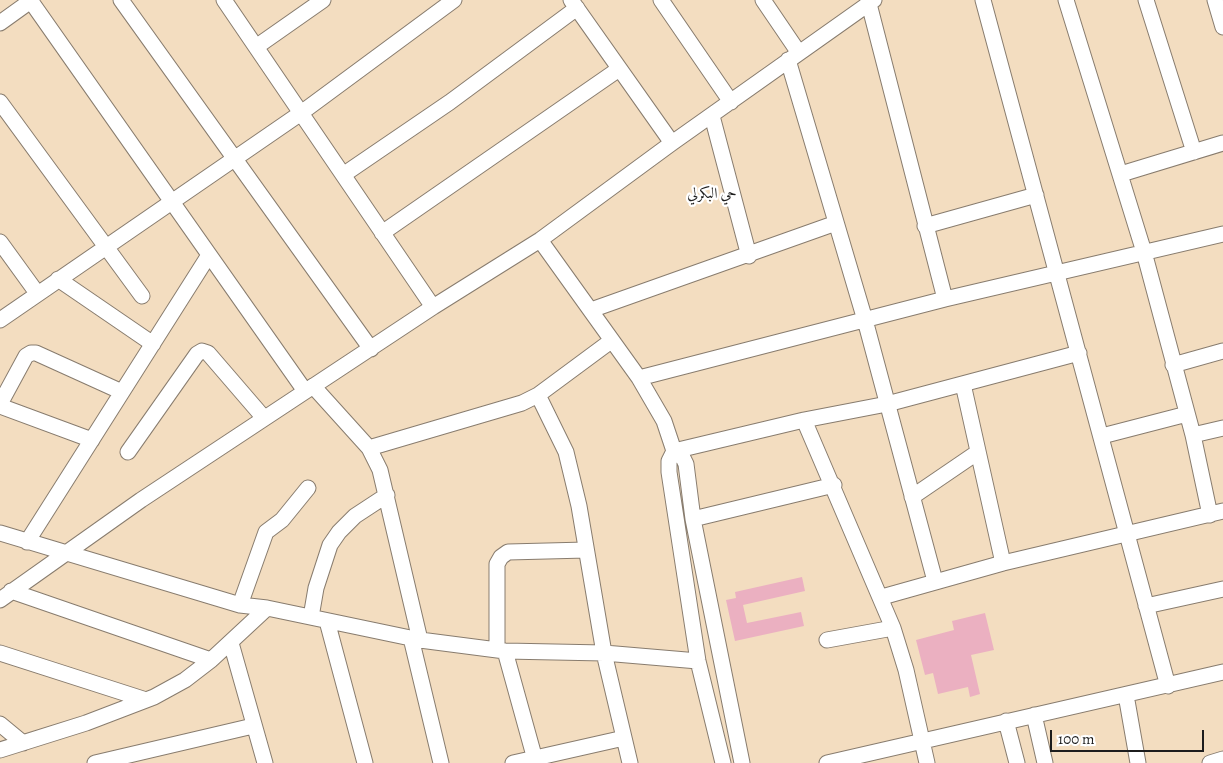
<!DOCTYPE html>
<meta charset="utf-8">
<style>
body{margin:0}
#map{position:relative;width:1223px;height:763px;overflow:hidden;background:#f3ddc0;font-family:Alegreya,serif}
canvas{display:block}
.scale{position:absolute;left:1050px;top:730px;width:154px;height:22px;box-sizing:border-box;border:2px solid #1c1c1c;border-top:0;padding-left:6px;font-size:15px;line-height:18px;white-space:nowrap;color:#1c1c1c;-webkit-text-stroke:4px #fff;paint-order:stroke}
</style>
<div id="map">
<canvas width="1223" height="763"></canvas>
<div class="scale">100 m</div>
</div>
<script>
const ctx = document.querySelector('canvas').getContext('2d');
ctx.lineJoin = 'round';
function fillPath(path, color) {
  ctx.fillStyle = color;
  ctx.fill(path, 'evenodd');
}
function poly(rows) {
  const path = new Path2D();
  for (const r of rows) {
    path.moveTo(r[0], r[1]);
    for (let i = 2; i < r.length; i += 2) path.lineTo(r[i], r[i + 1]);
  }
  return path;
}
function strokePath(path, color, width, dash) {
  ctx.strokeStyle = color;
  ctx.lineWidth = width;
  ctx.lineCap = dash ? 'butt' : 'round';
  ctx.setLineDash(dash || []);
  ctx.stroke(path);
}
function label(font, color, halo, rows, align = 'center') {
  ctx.font = font + ' Alegreya,Amiri,serif';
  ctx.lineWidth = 4.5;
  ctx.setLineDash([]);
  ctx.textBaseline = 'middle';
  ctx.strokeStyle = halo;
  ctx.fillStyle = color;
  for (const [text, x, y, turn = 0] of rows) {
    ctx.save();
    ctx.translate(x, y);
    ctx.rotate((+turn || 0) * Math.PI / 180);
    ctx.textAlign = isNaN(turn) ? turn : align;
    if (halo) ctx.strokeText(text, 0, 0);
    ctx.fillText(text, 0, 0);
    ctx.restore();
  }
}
fillPath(poly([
 [802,577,805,591,743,605,747,623,801,612,804,626,735,641,726,600,736,598,735,592],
 [985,613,994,650,971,655,980,694,970,697,968,687,938,694,933,673,925,675,916,640,954,630,952,621]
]), '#ebb0c1');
const minor = poly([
 [30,0,305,391],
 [121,0,371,349],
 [224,0,433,307],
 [571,0,672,143],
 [661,0,731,102],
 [763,0,799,53],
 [868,0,945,299],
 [983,0,1168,686],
 [1066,0,1144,252,1193,435,1210,515],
 [1146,0,1194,152],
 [1215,0,1223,27],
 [0,23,32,0],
 [256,47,323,0],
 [788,60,865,320,935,581],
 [0,102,142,296],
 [712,116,749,256],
 [1121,174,1223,143],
 [343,175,450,102,577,8],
 [925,226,1036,195],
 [382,233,619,69],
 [540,240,639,378,664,421,674,451,683,458,686,464,693,519,742,763],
 [0,242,37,293],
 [58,279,153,344],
 [591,310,836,223],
 [0,320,301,113,454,0],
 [1173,365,1223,351],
 [639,378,945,299,1223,234],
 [963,384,1003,563],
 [313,386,369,448,380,470,420,640],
 [538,395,566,452,579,506,604,653,630,763],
 [0,404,26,356,31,353,36,353,122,392],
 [0,406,92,440],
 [804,420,893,628,906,670,927,763],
 [1193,435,1223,428],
 [1102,436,1187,414],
 [369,448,522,403,538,395,611,341],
 [128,452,197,354,202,351,208,353,264,418],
 [912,497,978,452],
 [693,519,834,485],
 [0,533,240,605,267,608,420,640,505,651,604,653,698,661],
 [27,542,209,255],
 [11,591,211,660],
 [882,597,1003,563,1223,511],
 [0,600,141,500,433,307,540,240,672,143,874,0],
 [240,605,266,532,282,520,308,488],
 [1146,606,1223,589],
 [311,617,316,588,330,545,339,532,355,516,387,495],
 [327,621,365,763],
 [411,638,441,763],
 [827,640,893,628],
 [231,643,265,763],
 [497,650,497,564,501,557,508,552,586,550],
 [505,651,536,763],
 [0,653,143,699],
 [1126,695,1138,763],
 [1034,715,1045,763],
 [1006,721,1017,763],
 [0,724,23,743],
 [0,750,86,723,154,697,185,680,211,660,267,608],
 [95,763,253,726],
 [513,763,624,738],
 [723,763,698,661,669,472,669,461,674,451,804,420,887,404,1079,353],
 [827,763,1223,672],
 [1210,763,1223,759]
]);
strokePath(minor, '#887c6e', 17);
strokePath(minor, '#fff', 15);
label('15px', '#1c1c1c', '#fff', [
 ["حي البكرلي",712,194]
]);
</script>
